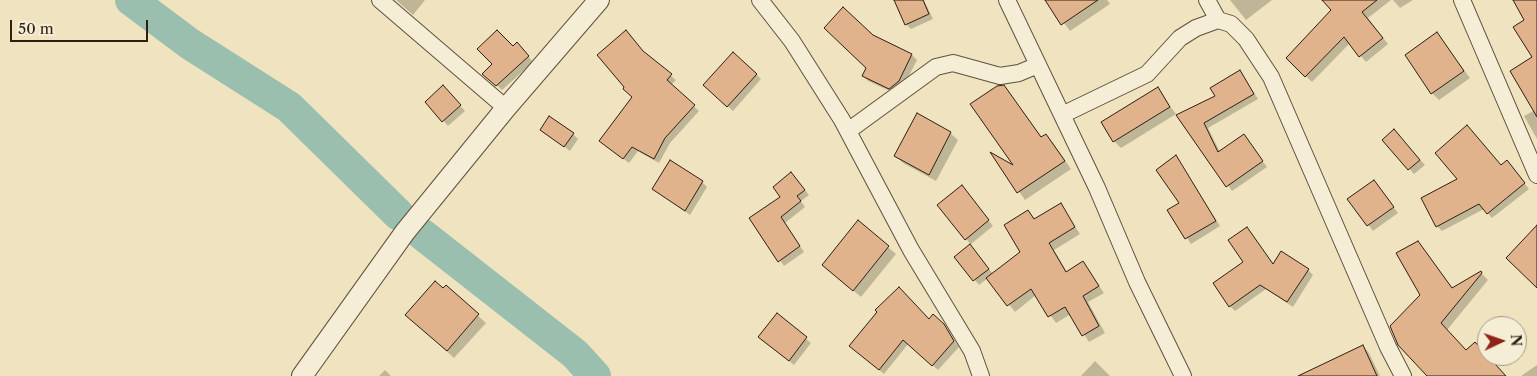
<!DOCTYPE html>
<style>
body{margin:0}
#map{position:relative;width:1537px;height:376px;overflow:hidden;background:#efe4bf;font-family:"Libre Caslon Text",serif}
canvas{display:block}
.north{position:absolute;left:1477px;top:316px;width:50px;height:50px;box-sizing:border-box;background:#f5edd5;border:1px solid #a69a87;border-radius:50%;rotate:87deg;font-size:14px;font-weight:700;line-height:20px;text-align:center;color:#2f1e13}
.north::after{content:'';display:block;margin:auto;width:18px;height:22px;background:#8f2418;clip-path:polygon(50% 0,100% 100%,50% 72%,0 100%)}
.scale{position:absolute;left:10px;top:20px;width:138px;height:22px;box-sizing:border-box;border:2px solid #2f1e13;border-top:0;padding-left:6px;font-size:15px;line-height:18px;white-space:nowrap;color:#2f1e13;-webkit-text-stroke:4px #f5edd5;paint-order:stroke}
</style>
<div id="map">
<canvas width="1537" height="376"></canvas>
<div class="north">N</div>
<div class="scale">50 m</div>
</div>
<script>
const ctx = document.querySelector('canvas').getContext('2d');
ctx.lineJoin = 'round';
function fillPath(path, color) {
  ctx.fillStyle = color;
  ctx.fill(path, 'evenodd');
}
function poly(rows) {
  const path = new Path2D();
  for (const r of rows) {
    path.moveTo(r[0], r[1]);
    for (let i = 2; i < r.length; i += 2) path.lineTo(r[i], r[i + 1]);
  }
  return path;
}
function strokePath(path, color, width, dash) {
  ctx.strokeStyle = color;
  ctx.lineWidth = width;
  ctx.lineCap = dash ? 'butt' : 'round';
  ctx.setLineDash(dash || []);
  ctx.stroke(path);
}
fillPath(poly([
 [396,0,425,0,413,15],
 [900,0,924,0,933,19,911,29,906,24],
 [1047,0,1107,0,1110,4,1070,31],
 [1230,0,1272,0,1246,20],
 [1324,0,1391,0,1368,18,1388,44,1366,62,1350,43,1312,82,1287,58,1333,11],
 [1393,0,1413,0,1400,8],
 [1514,0,1537,0,1537,139,1524,116,1535,110,1536,57,1525,20],
 [1437,34,1470,78,1439,100,1432,93],
 [872,36,912,55,917,60,904,86,894,93,868,81,863,76,867,68],
 [513,48,522,49,533,62,502,90,484,74],
 [645,54,676,80,671,85,699,111,670,143,659,163,638,151,629,163,605,145,634,98],
 [1240,71,1258,99,1208,128,1220,152,1244,136,1267,167,1232,191,1178,115,1216,96],
 [756,74,761,79,733,111,710,90],
 [1004,87,1042,138,1046,135,1053,143,1071,169,1025,200,994,156,1017,169],
 [1157,89,1176,114,1121,148,1114,141],
 [448,92,465,111,448,126,427,102],
 [542,130,573,134,578,139,570,151],
 [950,133,958,140,936,181,903,163,896,156],
 [1399,136,1425,165,1414,174,1384,140],
 [1176,157,1220,226,1191,244,1169,210,1181,203],
 [1507,161,1529,189,1492,218,1484,209,1442,231,1437,226,1458,180,1501,166],
 [796,179,809,195,801,201,805,207,785,223,804,252,784,266,751,219,782,197],
 [1374,181,1398,213,1373,231,1349,199],
 [702,182,707,187,690,215,653,189],
 [966,192,993,226,971,244,966,239],
 [1060,205,1080,234,1054,250,1067,272,1083,262,1104,293,1088,302,1105,333,1089,342,1071,314,1056,323,1036,295,1015,312,988,278,979,285,956,257,975,251,993,274,1022,252,1028,211,1036,220],
 [858,222,896,254,861,297,823,265],
 [1247,228,1274,265,1308,270,1313,275,1293,307,1266,289,1235,311,1230,306,1245,262],
 [1418,242,1453,289,1480,272,1488,280,1447,330,1466,351,1505,376,1429,376],
 [446,287,486,323,454,358,414,322],
 [777,315,811,343,794,365,765,341],
 [929,321,943,325,959,347,938,370,908,344,884,374,856,351],
 [1363,346,1369,353,1380,376,1301,376],
 [1095,361,1110,376,1081,376],
 [1537,365,1537,376,1521,376],
 [385,370,391,376,379,376]
]), '#0003');
strokePath(poly([
 [131,0,190,44,289,107,398,214],
 [423,235,575,354,595,376]
]), '#9abfaf', 32);
const building = poly([
 [894,0,923,0,929,14,905,25,894,0],
 [1045,0,1098,0,1061,25,1045,0],
 [1322,0,1377,0,1362,12,1383,38,1359,57,1344,37,1305,77,1286,58,1331,10,1322,0],
 [1513,0,1537,0,1537,117,1510,71,1532,57,1513,27,1524,20,1513,0],
 [843,7,873,35,912,54,899,81,889,89,862,76,866,68,824,28,843,7],
 [497,30,513,46,517,42,529,56,496,86,482,74,492,64,477,49,497,30],
 [626,30,643,51,672,74,667,80,695,105,665,138,654,159,632,147,623,159,599,141,632,97,623,89,624,87,597,55,626,30],
 [1437,32,1464,71,1431,94,1405,55,1437,32],
 [733,52,757,74,727,107,703,85,733,52],
 [1240,70,1254,94,1204,123,1218,152,1244,134,1263,161,1226,187,1176,115,1215,96,1210,88,1240,70],
 [443,85,461,105,442,122,425,102,443,85],
 [1004,85,1041,137,1046,134,1065,161,1017,193,990,152,1013,165,970,104,997,86,1004,85],
 [1158,87,1170,107,1113,142,1101,122,1158,87],
 [917,113,951,132,929,175,894,156,917,113],
 [549,116,574,133,564,147,540,130,549,116],
 [1467,125,1501,165,1507,160,1525,183,1487,214,1479,204,1436,227,1421,198,1457,179,1435,153,1467,125],
 [1394,129,1420,160,1408,170,1382,140,1394,129],
 [1176,155,1216,221,1185,239,1167,210,1179,203,1156,170,1176,155],
 [670,160,703,181,685,211,652,189,670,160],
 [791,172,805,190,797,196,801,201,781,217,800,246,778,262,749,218,780,197,773,187,791,172],
 [1374,180,1394,207,1367,226,1347,199,1374,180],
 [962,185,989,220,965,240,937,205,962,185],
 [1061,203,1075,227,1049,243,1066,272,1083,261,1099,286,1083,296,1099,326,1082,336,1065,307,1048,317,1031,289,1007,306,986,278,1020,252,1004,225,1028,210,1034,219,1061,203],
 [858,220,889,246,853,291,822,265,858,220],
 [1537,225,1537,288,1506,258,1537,225],
 [1247,227,1273,264,1281,251,1309,269,1287,302,1260,285,1229,307,1213,283,1243,262,1228,240,1247,227],
 [1418,241,1452,288,1481,271,1482,273,1441,323,1466,350,1475,342,1506,376,1427,376,1398,345,1390,326,1420,295,1396,253,1418,241],
 [970,244,989,269,973,281,954,257,970,244],
 [435,281,443,288,446,285,479,314,447,351,405,315,435,281],
 [899,287,929,319,933,314,944,324,954,341,932,366,903,340,879,370,849,346,877,312,875,310,899,287],
 [777,313,807,337,789,361,758,337,777,313],
 [1363,345,1377,376,1298,376,1363,345]
]);
fillPath(building, '#e1b38c');
strokePath(building, '#2f1e13', 1);
const minor = poly([
 [380,0,506,108],
 [760,0,792,41,842,120,911,250,972,351,981,376],
 [1007,0,1097,188,1137,282,1183,376],
 [1207,0,1218,20],
 [1462,0,1537,175],
 [1062,115,1147,74,1180,38,1196,28,1218,20,1231,24,1246,39,1271,77,1388,347,1403,376],
 [848,131,936,67,953,63,1000,76,1019,73,1038,65]
]);
const tertiary = poly([
 [302,376,405,232,506,108,599,0]
]);
strokePath(minor, '#5f503e', 18);
strokePath(tertiary, '#5f503e', 22);
strokePath(minor, '#f5edd5', 16);
strokePath(tertiary, '#f5edd5', 20);
</script>
